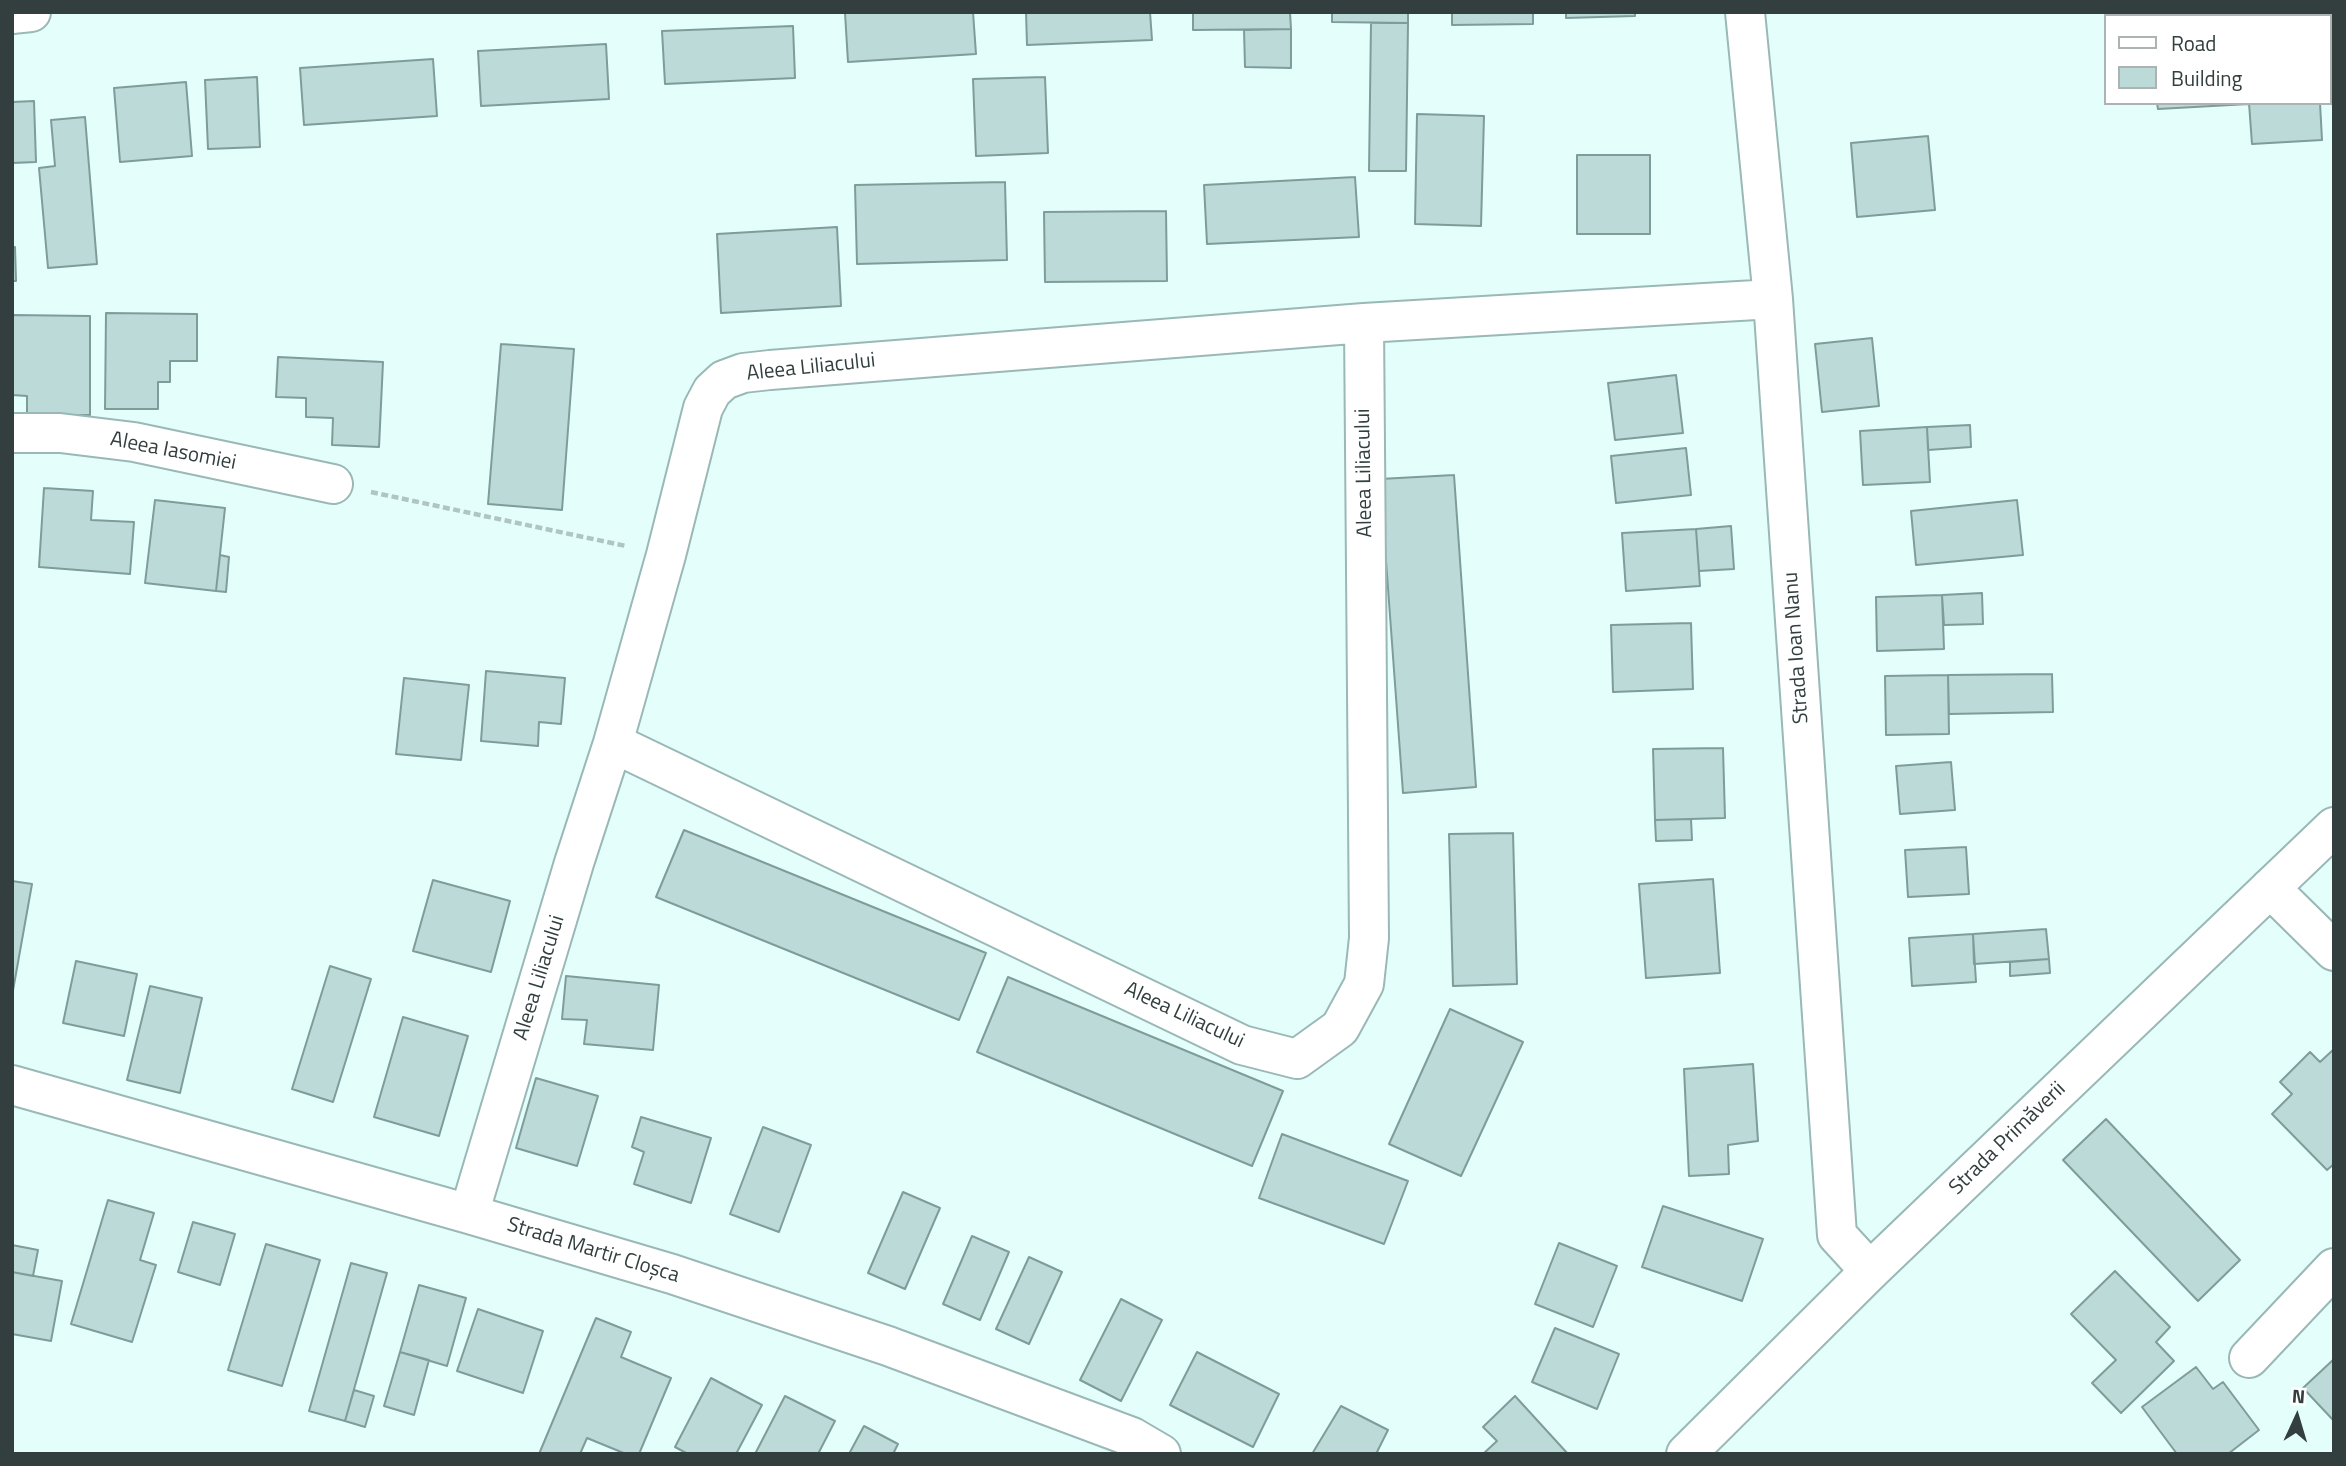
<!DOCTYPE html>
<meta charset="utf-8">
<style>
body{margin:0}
#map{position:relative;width:2346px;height:1466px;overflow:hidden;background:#e4fefc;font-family:"Titillium Web",sans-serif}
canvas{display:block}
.frame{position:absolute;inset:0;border:14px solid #323f3e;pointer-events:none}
.legend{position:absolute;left:2104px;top:14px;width:228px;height:91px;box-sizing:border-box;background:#fff;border:2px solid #adb2b2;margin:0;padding:9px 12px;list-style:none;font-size:21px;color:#323f3e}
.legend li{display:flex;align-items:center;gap:14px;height:35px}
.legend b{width:35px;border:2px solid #adb2b2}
.north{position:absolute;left:2262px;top:1382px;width:70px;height:70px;-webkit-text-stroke:5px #fff;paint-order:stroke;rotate:4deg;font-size:19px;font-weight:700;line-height:28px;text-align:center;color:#323f3e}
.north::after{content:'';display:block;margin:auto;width:24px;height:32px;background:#323f3e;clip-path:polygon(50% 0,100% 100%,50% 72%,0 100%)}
</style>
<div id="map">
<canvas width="2346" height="1466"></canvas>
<div class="frame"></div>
<ul class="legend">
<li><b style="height:9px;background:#fff"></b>Road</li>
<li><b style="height:19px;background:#bbdad8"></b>Building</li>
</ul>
<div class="north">N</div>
</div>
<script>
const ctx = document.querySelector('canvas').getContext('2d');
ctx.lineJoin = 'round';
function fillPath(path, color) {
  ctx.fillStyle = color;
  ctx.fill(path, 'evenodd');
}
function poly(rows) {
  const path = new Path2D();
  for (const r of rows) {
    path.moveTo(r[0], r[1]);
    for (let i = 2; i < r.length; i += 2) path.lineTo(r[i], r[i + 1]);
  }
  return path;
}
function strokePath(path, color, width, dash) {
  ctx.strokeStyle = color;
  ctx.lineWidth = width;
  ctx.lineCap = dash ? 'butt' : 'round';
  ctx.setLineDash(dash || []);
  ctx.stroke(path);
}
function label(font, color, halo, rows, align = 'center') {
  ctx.font = font + ' "Titillium Web",sans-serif';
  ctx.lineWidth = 5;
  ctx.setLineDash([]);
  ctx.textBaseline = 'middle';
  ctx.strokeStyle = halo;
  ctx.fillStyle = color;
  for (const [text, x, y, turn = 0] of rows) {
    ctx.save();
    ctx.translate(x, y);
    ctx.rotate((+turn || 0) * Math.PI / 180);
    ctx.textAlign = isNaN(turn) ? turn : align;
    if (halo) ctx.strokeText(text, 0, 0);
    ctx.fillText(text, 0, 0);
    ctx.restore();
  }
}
const building = poly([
 [973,12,976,54,848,62,845,13,973,12],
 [1026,12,1150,12,1152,40,1027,45,1026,12],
 [1193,12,1290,12,1291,29,1193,30,1193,12],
 [1332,12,1408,12,1408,23,1332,22,1332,12],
 [1452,12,1533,12,1533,24,1452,25,1452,12],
 [1566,12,1635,12,1635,16,1566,18,1566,12],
 [1371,23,1408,23,1406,171,1369,171,1371,23],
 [793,26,795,78,665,84,662,31,793,26],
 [1291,29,1291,68,1245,67,1244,30,1291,29],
 [606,44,609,99,481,106,478,51,606,44],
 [2330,45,2334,45,2333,107,2330,77,2330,45],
 [433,59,437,116,304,125,300,68,433,59],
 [257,77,260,147,208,149,205,80,257,77],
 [1045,77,1048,153,976,156,973,79,1045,77],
 [186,82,192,156,120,162,114,88,186,82],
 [34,101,36,162,12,163,12,102,34,101],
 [2157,103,2249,103,2249,104,2158,109,2157,103],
 [2249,103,2320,103,2322,140,2252,144,2249,103],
 [1417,114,1484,116,1481,226,1415,224,1417,114],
 [85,117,97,264,48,268,39,168,55,166,51,120,85,117],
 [1928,136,1935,210,1857,217,1851,143,1928,136],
 [1577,155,1650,155,1650,234,1577,234,1577,155],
 [1355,177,1359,237,1207,244,1204,185,1355,177],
 [1005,182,1007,260,857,264,855,185,1005,182],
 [1166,211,1167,281,1045,282,1044,212,1166,211],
 [837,227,841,306,721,313,717,234,837,227],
 [12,247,15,247,16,281,12,281,12,247],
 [106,313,197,314,197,361,170,361,170,382,158,382,158,409,105,409,106,313],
 [12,315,90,316,90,415,27,415,27,396,12,395,12,315],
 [1872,338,1879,406,1822,412,1815,344,1872,338],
 [501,344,574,349,562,510,488,504,501,344],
 [278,357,383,362,379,447,332,445,333,418,306,417,306,398,276,397,278,357],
 [1676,375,1683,433,1615,440,1608,383,1676,375],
 [1970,425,1971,447,1928,450,1927,427,1970,425],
 [1927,427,1930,482,1863,485,1860,431,1927,427],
 [1686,448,1691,495,1616,503,1611,456,1686,448],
 [1454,475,1476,787,1403,793,1380,479,1454,475],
 [44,488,93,491,91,520,134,522,130,574,39,567,44,488],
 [155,500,225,508,216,591,145,583,155,500],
 [2017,500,2023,555,1916,565,1911,511,2017,500],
 [1731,526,1734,569,1699,571,1696,529,1731,526],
 [1696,529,1700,586,1626,591,1622,533,1696,529],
 [220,555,229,557,226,592,216,591,220,555],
 [1982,593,1983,624,1944,625,1942,595,1982,593],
 [1942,595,1944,649,1877,651,1876,597,1942,595],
 [1691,623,1693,689,1613,692,1611,625,1691,623],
 [486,671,565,678,561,724,539,722,538,746,481,741,486,671],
 [2052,674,2053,712,1949,714,1948,675,2052,674],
 [1948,675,1949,734,1886,735,1885,676,1948,675],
 [404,678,469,685,461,760,396,754,404,678],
 [1723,748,1725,818,1655,820,1653,749,1723,748],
 [1951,762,1955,810,1900,814,1896,766,1951,762],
 [1691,819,1692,840,1656,841,1655,820,1691,819],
 [684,830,986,953,959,1020,656,897,684,830],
 [1513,833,1517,984,1453,986,1449,834,1513,833],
 [1966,847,1969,894,1908,897,1905,850,1966,847],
 [1713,879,1720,973,1646,978,1639,884,1713,879],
 [433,880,510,901,491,972,413,951,433,880],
 [12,881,32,884,12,996,12,881],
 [2046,929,2049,959,1974,964,1973,934,2046,929],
 [1973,934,1976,982,1912,986,1909,938,1973,934],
 [2049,959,2050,973,2010,976,2010,962,2049,959],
 [76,961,137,974,124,1036,63,1023,76,961],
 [330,966,371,979,333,1102,292,1089,330,966],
 [566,976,659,985,653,1050,584,1044,587,1020,562,1019,566,976],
 [1008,977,1283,1091,1252,1166,977,1052,1008,977],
 [150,986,202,998,180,1093,127,1080,150,986],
 [1450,1009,1523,1042,1461,1176,1389,1144,1450,1009],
 [403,1017,468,1036,439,1136,374,1117,403,1017],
 [2334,1049,2334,1164,2327,1170,2272,1114,2292,1094,2280,1082,2310,1052,2320,1062,2334,1049],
 [1753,1064,1758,1141,1728,1145,1729,1174,1689,1176,1684,1069,1753,1064],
 [536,1078,598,1096,577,1166,516,1148,536,1078],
 [641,1117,711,1138,691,1203,634,1184,644,1152,632,1147,641,1117],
 [2106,1119,2240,1260,2198,1301,2063,1160,2106,1119],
 [763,1127,811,1145,779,1232,730,1214,763,1127],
 [1282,1134,1408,1181,1384,1244,1259,1198,1282,1134],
 [903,1192,940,1208,905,1289,868,1273,903,1192],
 [108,1200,154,1213,140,1260,156,1265,132,1342,71,1324,108,1200],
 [1663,1206,1763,1239,1742,1301,1642,1267,1663,1206],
 [193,1222,235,1234,220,1285,178,1272,193,1222],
 [972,1236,1009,1252,980,1320,943,1304,972,1236],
 [1559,1243,1617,1266,1593,1327,1535,1304,1559,1243],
 [266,1244,320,1260,282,1386,228,1370,266,1244],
 [12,1245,38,1250,33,1276,12,1272,12,1245],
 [1029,1257,1062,1272,1029,1344,996,1329,1029,1257],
 [351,1263,387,1273,345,1421,309,1411,351,1263],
 [2115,1271,2170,1327,2156,1342,2174,1361,2121,1413,2092,1383,2116,1360,2071,1314,2115,1271],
 [12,1272,62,1281,51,1341,12,1334,12,1272],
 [419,1285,466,1298,447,1366,400,1352,419,1285],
 [1121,1299,1162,1320,1121,1401,1080,1380,1121,1299],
 [478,1309,543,1331,523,1393,457,1371,478,1309],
 [596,1318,631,1332,621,1357,671,1378,639,1454,626,1454,587,1438,580,1454,539,1454,596,1318],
 [1555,1328,1619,1354,1597,1409,1532,1382,1555,1328],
 [400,1352,429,1360,414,1415,384,1406,400,1352],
 [1197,1352,1279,1394,1253,1447,1170,1405,1197,1352],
 [2334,1359,2334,1421,2303,1388,2334,1359],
 [2196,1367,2213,1389,2223,1382,2259,1430,2228,1454,2177,1454,2142,1407,2196,1367],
 [711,1378,762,1405,736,1454,688,1454,675,1447,711,1378],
 [354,1390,374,1396,365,1427,345,1421,354,1390],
 [785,1396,835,1421,818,1454,755,1454,785,1396],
 [1515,1396,1568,1454,1483,1454,1497,1441,1483,1427,1515,1396],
 [1341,1406,1388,1430,1376,1454,1312,1454,1341,1406],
 [864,1426,898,1444,893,1454,849,1454,864,1426]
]);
fillPath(building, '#bbdad8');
strokePath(building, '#7e9c9a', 2);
const street = poly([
 [1745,12,1773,299,1837,1235,1870,1271],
 [12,14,31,12],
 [12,433,60,433,134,442,333,484],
 [613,743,1242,1045,1297,1059,1340,1028,1364,984,1369,938,1364,323],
 [2270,888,2334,951],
 [12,1085,469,1214,672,1274,888,1346,1132,1437,1161,1454],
 [469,1214,574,863,613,743,666,555,703,408,712,391,724,380,743,373,770,370,1364,323,1773,299],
 [2249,1358,2334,1268]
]);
const secondary = poly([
 [1686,1454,1870,1271,2334,827]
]);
strokePath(street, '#99b8b6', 42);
strokePath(secondary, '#99b8b6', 42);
strokePath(poly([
 [371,492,626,546]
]), '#afc5c3', 4.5, [7, 3.5]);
strokePath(street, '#fff', 38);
strokePath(secondary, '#fff', 38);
label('21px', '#323f3e', '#fff', [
 ["Aleea Liliacului",811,368,-6],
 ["Aleea Iasomiei",173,452,11],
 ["Aleea Liliacului",1365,473,-91],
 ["Strada Ioan Nanu",1797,648,-94],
 ["Aleea Liliacului",540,978,-73],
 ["Aleea Liliacului",1184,1016,25],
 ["Strada Primăverii",2008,1139,-44],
 ["Strada Martir Cloșca",593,1251,17]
]);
</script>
